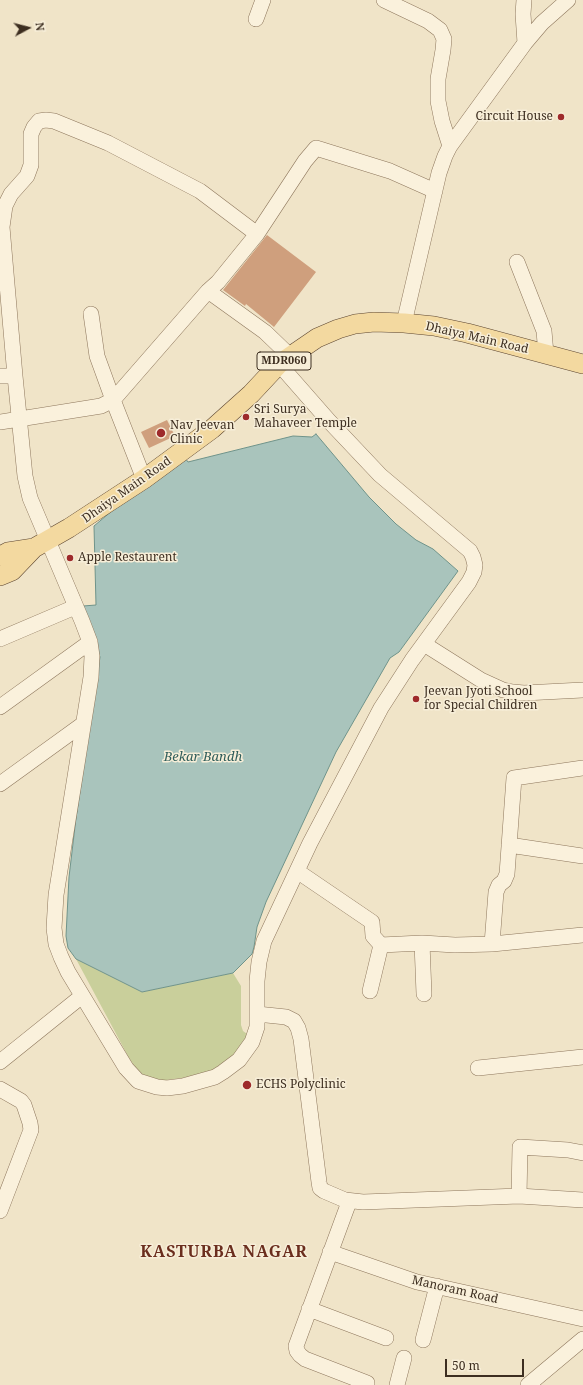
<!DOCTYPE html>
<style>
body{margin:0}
#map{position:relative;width:583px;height:1385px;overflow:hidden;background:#f0e4c8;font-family:"Noto Serif",serif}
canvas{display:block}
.north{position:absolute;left:8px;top:8px;width:40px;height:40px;-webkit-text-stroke:3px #f7eed8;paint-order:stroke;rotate:83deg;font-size:11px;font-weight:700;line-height:16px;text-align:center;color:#3d2e20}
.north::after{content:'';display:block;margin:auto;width:14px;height:18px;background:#3d2e20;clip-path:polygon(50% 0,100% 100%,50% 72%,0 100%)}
.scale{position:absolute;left:445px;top:1359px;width:79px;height:18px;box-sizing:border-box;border:2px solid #3d2e20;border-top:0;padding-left:5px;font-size:12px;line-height:14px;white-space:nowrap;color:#3d2e20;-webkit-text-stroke:3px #f7eed8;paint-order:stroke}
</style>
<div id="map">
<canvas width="583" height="1385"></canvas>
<div class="north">N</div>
<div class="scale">50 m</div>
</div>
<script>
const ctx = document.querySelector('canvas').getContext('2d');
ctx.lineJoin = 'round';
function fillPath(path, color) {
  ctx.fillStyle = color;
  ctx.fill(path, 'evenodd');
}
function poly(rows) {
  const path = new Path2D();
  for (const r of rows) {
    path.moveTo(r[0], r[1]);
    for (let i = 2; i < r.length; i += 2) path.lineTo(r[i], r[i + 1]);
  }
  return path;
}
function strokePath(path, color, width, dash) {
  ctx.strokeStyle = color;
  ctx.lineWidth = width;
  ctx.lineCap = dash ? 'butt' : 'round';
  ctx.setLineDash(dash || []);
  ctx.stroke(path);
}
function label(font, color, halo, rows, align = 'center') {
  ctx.font = font + ' "Noto Serif",serif';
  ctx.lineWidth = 3;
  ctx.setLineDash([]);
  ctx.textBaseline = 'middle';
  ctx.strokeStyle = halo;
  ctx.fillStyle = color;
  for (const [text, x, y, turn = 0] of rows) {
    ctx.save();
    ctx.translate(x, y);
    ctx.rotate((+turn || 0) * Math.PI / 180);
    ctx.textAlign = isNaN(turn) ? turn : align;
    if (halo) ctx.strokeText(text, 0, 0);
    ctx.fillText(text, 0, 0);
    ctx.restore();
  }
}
fillPath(poly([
 [76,959,142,992,233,973,241,986,241,1025,243,1031,250,1036,243,1047,213,1074,158,1081,140,1074,129,1058]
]), '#c9cf9b');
const water = poly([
 [316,434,369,497,396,524,416,540,433,549,458,571,399,652,390,658,336,752,266,902,257,927,254,947,252,954,233,973,142,992,76,959,68,948,66,936,69,877,76,818,100,657,83,606,96,605,94,526,151,478,185,458,188,462,293,436,312,437,316,434]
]);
fillPath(water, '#a9c4bc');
strokePath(water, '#6f938a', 1);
fillPath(poly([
 [267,235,316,272,274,327,246,304,245,306,223,290],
 [167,420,175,436,149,448,141,432]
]), '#cf9f7d');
const minor = poly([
 [384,0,428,21,440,30,444,39,443,50,438,79,438,101,442,121,450,146],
 [524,0,523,14,525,43],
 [256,19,263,0],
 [257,234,200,191,108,143,54,121,46,120,39,121,34,127,31,134,31,165,27,176,11,194,5,206,2,227,15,376,25,476,30,498,82,621,90,642,92,656,91,677,56,895,54,928,56,944,61,957,68,972,126,1068,138,1081,157,1087,167,1088,183,1086,215,1077,223,1072,239,1060,252,1042,257,1027,257,981,259,962,264,941,310,843,381,708,412,660,469,582,474,572,475,565,473,557,470,551,380,475,329,421,279,364],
 [517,262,544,331,546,354],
 [208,291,265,332,290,356],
 [91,314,97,356,113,400,144,479],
 [404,323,439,173,445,156,450,146,525,43,542,23,568,0],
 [0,376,15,376],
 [0,422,101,406,113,400,208,291,218,282,257,234,305,161,316,148,390,171,435,191],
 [0,639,75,607],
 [424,644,481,680,503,690,513,692,524,693,583,690],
 [0,707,90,642],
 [0,784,83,724],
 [509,845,583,856],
 [297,871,372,922,373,936,381,945],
 [422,943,424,994],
 [492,944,496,892,499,885,504,881,507,874,514,778,583,768],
 [370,991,381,945,422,943,455,945,492,944,583,935],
 [257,1014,286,1017,294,1021,298,1028,301,1039,319,1182,320,1188,324,1191,345,1200,363,1202,519,1196,583,1200],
 [0,1062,82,996],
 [478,1068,583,1057],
 [0,1089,21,1101,24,1105,30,1123,31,1130,0,1211],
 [519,1196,520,1147,568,1150,583,1153],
 [349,1202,296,1346,297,1351,300,1355,305,1359,367,1383,367,1385],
 [330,1252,417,1282,583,1319],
 [309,1309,386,1338],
 [423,1340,437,1286],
 [397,1385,404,1358],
 [528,1385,583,1339]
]);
const major = poly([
 [0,556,8,552,34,548],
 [0,576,12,571,34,548,69,528,144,479,212,429,251,394,279,364,317,338,338,329,355,324,374,322,404,323,434,326,467,333,583,364]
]);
strokePath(minor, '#8d765c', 16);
strokePath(major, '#5b4430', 20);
strokePath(minor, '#faf1dc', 15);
strokePath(major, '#f3d9a0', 19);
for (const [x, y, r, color] of [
 [561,117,4,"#9e2a2b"],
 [246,417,4,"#9e2a2b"],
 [161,433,5,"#9e2a2b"],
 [70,558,4,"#9e2a2b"],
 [416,699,4,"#9e2a2b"],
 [247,1085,5,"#9e2a2b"]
]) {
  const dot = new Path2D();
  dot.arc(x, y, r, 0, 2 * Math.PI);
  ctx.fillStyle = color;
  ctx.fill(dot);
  strokePath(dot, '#f7eed8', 1.5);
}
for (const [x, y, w] of [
 [284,361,54]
]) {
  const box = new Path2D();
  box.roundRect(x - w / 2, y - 9, w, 18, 3);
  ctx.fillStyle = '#f7eed8';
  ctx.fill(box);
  strokePath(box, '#3d2e20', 1);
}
label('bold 11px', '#3d2e20', null, [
 ["MDR060",284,361]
]);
label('12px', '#3d2e20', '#f7eed8', [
 ["Circuit House",553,117,"right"],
 ["Sri Surya",254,410],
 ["Mahaveer Temple",254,424],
 ["Nav Jeevan",170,426],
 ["Clinic",170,440],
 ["Apple Restaurent",78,558],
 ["Jeevan Jyoti School",424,692],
 ["for Special Children",424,706],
 ["ECHS Polyclinic",256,1085]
], 'left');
label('12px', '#3d2e20', '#f7eed8', [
 ["Dhaiya Main Road",477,338,13],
 ["Dhaiya Main Road",127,490,-35],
 ["Manoram Road",455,1290,13]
]);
label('italic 13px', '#2f5d5a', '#f7eed8', [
 ["Bekar Bandh",203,757]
]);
ctx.letterSpacing = '1px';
label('bold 16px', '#6b2e1e', '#f7eed8', [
 ["KASTURBA NAGAR",224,1252]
]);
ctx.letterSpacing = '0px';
</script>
